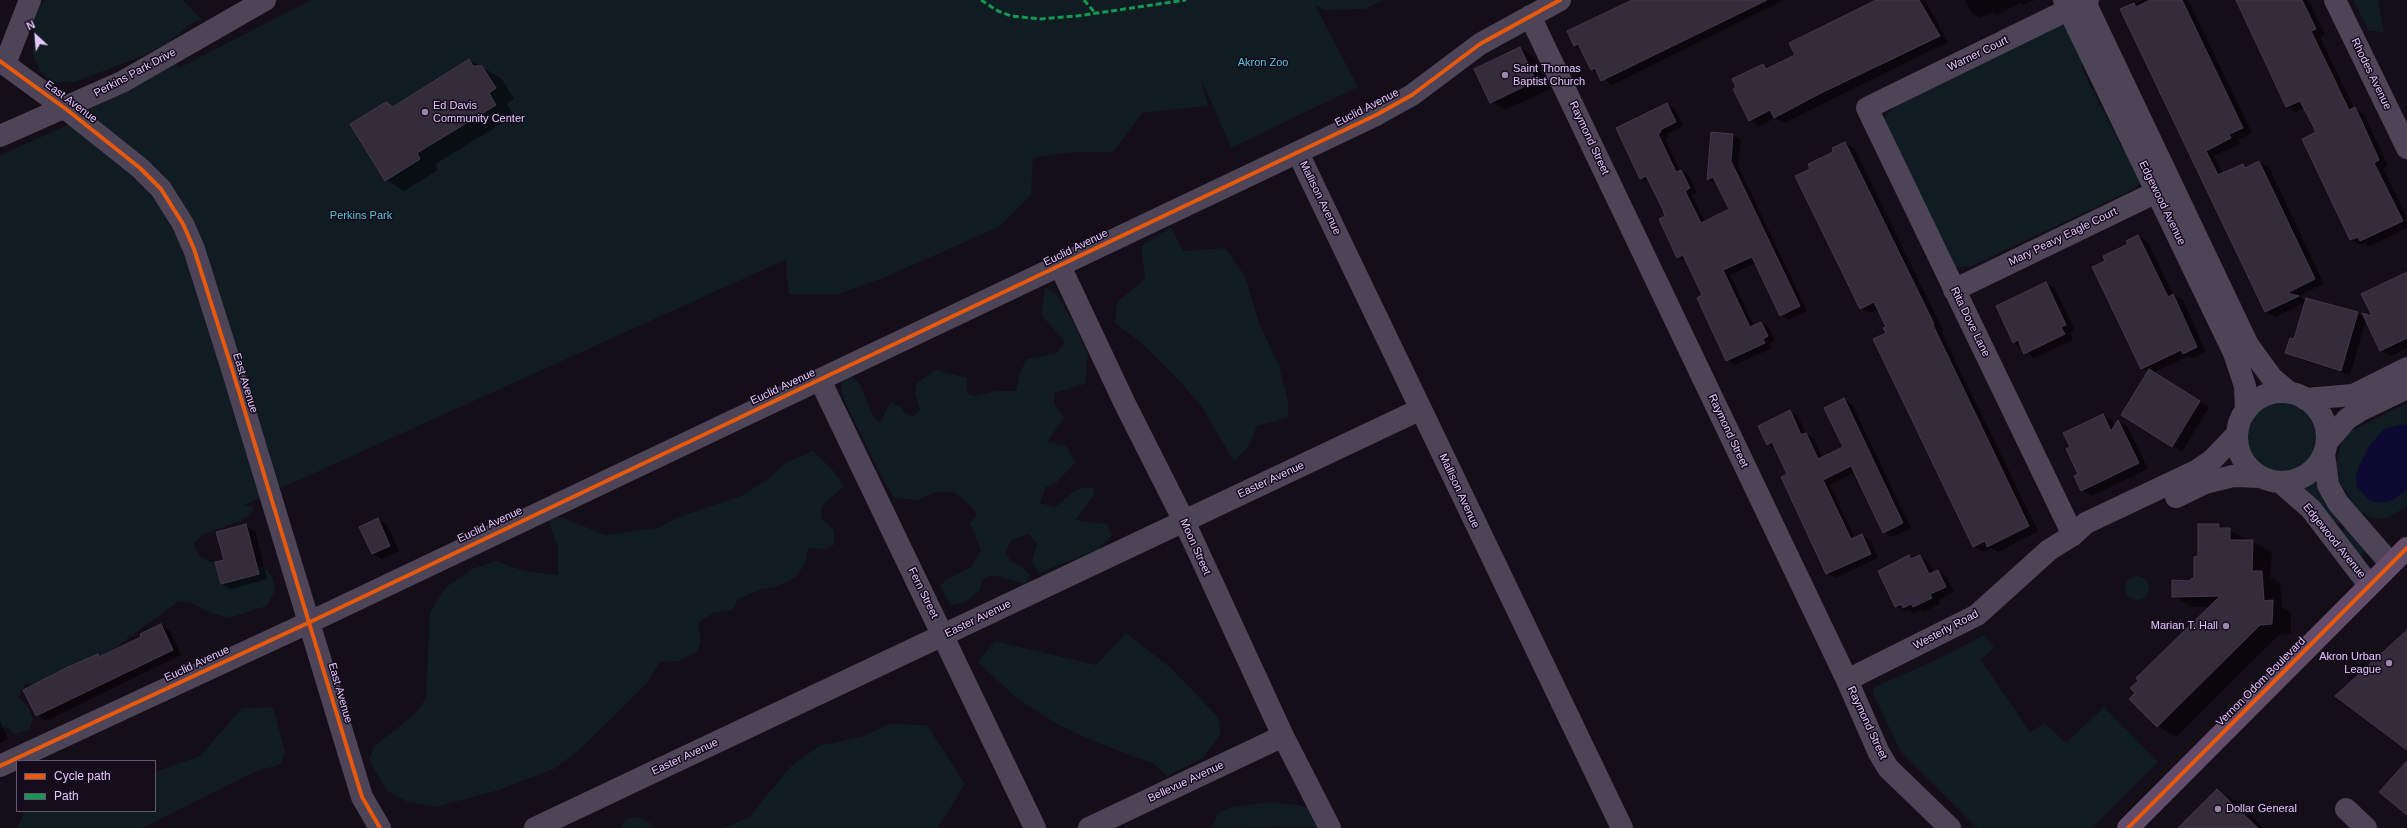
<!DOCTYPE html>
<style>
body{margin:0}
#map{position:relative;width:2407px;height:828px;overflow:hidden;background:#130e18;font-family:Helvetica,sans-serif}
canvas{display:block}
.legend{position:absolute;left:16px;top:760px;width:140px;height:52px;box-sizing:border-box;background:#140b1b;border:1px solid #675675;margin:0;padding:5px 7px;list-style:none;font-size:12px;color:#e3c7fd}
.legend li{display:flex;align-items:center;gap:8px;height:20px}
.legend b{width:20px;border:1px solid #675675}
.north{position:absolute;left:16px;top:16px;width:40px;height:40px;-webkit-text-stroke:3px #140b1b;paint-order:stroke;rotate:334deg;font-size:11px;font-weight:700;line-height:16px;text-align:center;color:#e3c7fd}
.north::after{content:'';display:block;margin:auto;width:14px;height:18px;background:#e3c7fd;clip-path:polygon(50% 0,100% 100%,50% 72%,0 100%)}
</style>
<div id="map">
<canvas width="2407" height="828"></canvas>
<ul class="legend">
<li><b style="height:5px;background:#e8590c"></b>Cycle path</li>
<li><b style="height:5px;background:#139951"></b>Path</li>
</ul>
<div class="north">N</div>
</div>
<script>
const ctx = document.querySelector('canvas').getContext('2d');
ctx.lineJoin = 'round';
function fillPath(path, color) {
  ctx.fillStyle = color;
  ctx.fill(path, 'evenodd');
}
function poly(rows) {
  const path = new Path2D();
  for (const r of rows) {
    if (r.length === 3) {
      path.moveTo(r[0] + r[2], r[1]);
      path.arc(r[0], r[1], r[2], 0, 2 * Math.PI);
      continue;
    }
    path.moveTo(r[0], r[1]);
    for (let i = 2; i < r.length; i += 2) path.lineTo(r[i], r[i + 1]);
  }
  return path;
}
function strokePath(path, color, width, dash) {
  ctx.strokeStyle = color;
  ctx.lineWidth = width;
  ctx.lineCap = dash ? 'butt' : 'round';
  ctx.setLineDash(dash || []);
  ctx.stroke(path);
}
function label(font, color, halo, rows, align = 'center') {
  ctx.font = font + ' Helvetica,sans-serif';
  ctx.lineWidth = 3;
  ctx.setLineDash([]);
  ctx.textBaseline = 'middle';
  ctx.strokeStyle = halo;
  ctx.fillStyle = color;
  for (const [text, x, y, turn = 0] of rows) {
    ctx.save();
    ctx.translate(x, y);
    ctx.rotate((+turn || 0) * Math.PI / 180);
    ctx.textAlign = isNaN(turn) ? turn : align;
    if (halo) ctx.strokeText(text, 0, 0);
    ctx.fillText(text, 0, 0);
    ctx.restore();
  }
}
fillPath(poly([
 [46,0,183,0,201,19,192,23,169,42,140,57,75,82,54,83,41,73,33,55,35,9],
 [311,0,1383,0,1365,9,1324,10,1315,5,1358,87,1231,148,1201,78,1208,106,1142,113,1113,152,1073,152,1033,158,1031,195,999,227,888,276,839,294,789,294,786,273,787,259,244,505,254,507,251,514,243,520,203,535,194,543,198,554,207,561,265,567,273,578,275,590,267,606,229,618,209,612,193,604,179,601,100,659,49,685,25,684,19,697,29,709,33,719,29,730,15,734,6,727,0,729,0,155,79,120,66,109,171,54,179,68],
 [2353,0,2378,0,2384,32,2369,31],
 [2054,26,2068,26,2083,55,2082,69,2122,147,2129,149,2140,170,2139,183,2134,189,1972,266,1957,267,1953,264,1884,119,1888,113,1902,102],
 [1171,227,1183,251,1225,248,1245,276,1259,323,1279,366,1288,400,1288,418,1257,426,1249,446,1234,462,1202,407,1173,374,1143,344,1115,323,1117,302,1145,279,1141,246],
 [1045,287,1057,294,1075,325,1088,355,1085,384,1054,393,1054,403,1064,418,1047,442,1066,446,1076,462,1056,483,1046,487,1040,503,1055,507,1077,489,1093,487,1095,492,1091,500,1075,520,1107,524,1112,535,1098,550,1039,573,1032,562,1037,543,1028,534,1011,541,1005,553,1012,562,1022,567,1030,575,1025,584,992,575,982,580,980,591,973,596,965,602,951,605,940,586,947,579,971,567,981,550,970,523,977,515,973,508,954,492,936,492,918,500,894,498,881,476,844,400,840,380,851,375,861,386,873,416,880,423,890,402,900,406,906,414,913,416,920,410,915,394,917,383,936,370,967,378,967,394,975,396,996,391,1016,391,1019,376,1026,359,1057,353,1065,342,1041,315],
 [2282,436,36],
 [2407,403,2407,506,2390,517,2379,519,2367,516,2357,508,2340,483,2335,468,2339,451,2343,439,2351,431],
 [813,451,832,469,844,486,822,506,821,518,834,530,834,545,826,549,808,548,806,562,796,577,776,587,762,589,737,600,733,610,713,613,698,623,701,638,698,651,679,661,660,662,647,683,610,720,579,750,554,769,499,790,436,807,408,802,387,791,369,760,374,746,415,714,426,698,430,612,446,587,472,569,496,561,525,571,558,575,558,547,548,520,562,517,605,535,658,528,676,518,741,496,768,479,785,463],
 [2316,479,2340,522,2332,529,2300,488,2301,485],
 [2345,528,2365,551,2359,562,2337,534],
 [2137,588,12],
 [1126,633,1171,668,1218,717,1221,733,1203,758,1167,776,1154,764,1093,741,1055,723,1015,697,978,662,995,641,1096,665],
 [1984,635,1994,647,1981,660,2030,732,2045,723,2066,743,2104,707,2158,762,2092,828,1977,828,1901,752,1874,696,1873,691,1875,687,1944,656],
 [273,707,285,752,281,764,252,773,142,828,18,828,24,811,155,811,155,772,200,756,242,708],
 [889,724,927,725,965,784,938,828,723,828,749,817,791,766,819,746,864,736],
 [1270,802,1297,805,1315,810,1317,827,1212,828,1217,814,1232,807],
 [636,817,650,823,655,828,622,828,625,820]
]), '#101b22');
fillPath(poly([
 [2405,424,2407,425,2407,490,2393,500,2380,503,2369,500,2357,487,2356,475,2359,466,2370,445,2384,429]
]), '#0c0a32');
fillPath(poly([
 [1632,0,1784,0,1612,85,1592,69,1582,49,1575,46,1568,31],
 [1877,0,1923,0,1926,2,1948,42,1784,123,1775,118,1759,126,1750,120,1763,65,1770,68,1796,55],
 [1965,0,2035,0,2024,5,2020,3,1997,15,1992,12,1980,18,1971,12],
 [2143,0,2188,0,2252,133,2238,140,2240,144,2214,156,2223,174,2243,165,2248,167,2259,162,2269,167,2324,284,2298,296,2306,301,2374,318,2363,294,2407,272,2407,348,2391,356,2381,351,2366,320,2350,375,2296,358,2286,353,2295,341,2306,302,2275,317,2266,312,2121,10],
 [2236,0,2308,0,2325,34,2320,37,2354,108,2364,114,2388,166,2383,168,2407,217,2407,228,2370,246,2365,243,2361,245,2351,240,2303,139,2317,132,2305,108,2296,112,2287,106],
 [1520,48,1534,56,1550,89,1505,110,1491,102],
 [469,60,501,78,514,99,507,104,514,116,435,164,438,170,404,191,386,180,393,108],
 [1667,104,1675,109,1683,126,1667,134,1669,137,1665,138,1680,171,1689,175,1697,193,1692,195,1705,222,1731,210,1717,183,1708,180,1733,135,1741,139,1738,166,1807,311,1788,320,1781,315,1756,263,1730,275,1754,326,1761,323,1769,327,1775,341,1770,343,1772,348,1735,365,1727,360,1703,296,1687,261,1678,257,1666,216,1650,182,1641,178],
 [1845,143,1854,148,1943,330,1941,331,2038,531,1998,552,1991,548,1983,552,1973,546,1887,333,1887,327,1878,310,1870,313,1861,308,1811,169],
 [2138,236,2148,242,2173,295,2183,300,2206,352,2193,358,2188,356,2153,373,2209,407,2182,452,2122,415,2149,372,2142,368,2107,261],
 [2046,284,2055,289,2075,330,2070,333,2073,340,2034,358,2014,342],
 [1844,399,1852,404,1911,528,1892,537,1884,532,1855,472,1830,485,1855,538,1862,535,1870,540,1878,558,1835,578,1827,573,1789,475,1776,449,1768,444,1790,412,1798,416,1806,434,1814,439,1823,458,1844,448],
 [2103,415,2112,421,2115,426,2118,421,2127,426,2148,469,2092,496,2082,490,2075,477,2079,475,2071,448],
 [378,519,387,525,399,551,382,559,373,554],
 [2219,525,2272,552,2270,577,2280,583,2282,607,2291,612,2291,634,2279,635,2176,737,2157,726,2211,607,2192,607,2173,596,2195,579,2199,557],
 [246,526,255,531,267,579,231,589,221,584,225,560],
 [1909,556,1914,559,1920,556,1929,562,1934,573,1938,571,1947,577,1954,592,1939,600,1940,604,1923,612,1919,610,1913,613,1908,610,1905,611,1896,606],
 [161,625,170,631,181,655,46,721,37,715,98,655,101,657,142,638],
 [0,721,8,739,0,743],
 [2217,791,2236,801,2264,828,2180,828]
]), '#0007');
const building = poly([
 [1632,0,1767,0,1601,81,1595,68,1591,70,1578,44,1574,46,1567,31,1632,0],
 [1876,0,1919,0,1940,36,1819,94,1774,118,1770,110,1749,121,1733,89,1736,87,1732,79,1763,64,1766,69,1795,55,1789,43,1876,0],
 [2150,0,2182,0,2243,128,2229,134,2231,138,2206,151,2218,175,2243,164,2245,168,2259,161,2315,279,2287,293,2299,296,2265,312,2120,9,2134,3,2136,7,2150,0],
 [2236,0,2302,0,2316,29,2311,31,2349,110,2355,107,2363,124,2379,160,2374,163,2403,221,2360,241,2358,237,2350,240,2302,139,2316,132,2300,101,2286,107,2236,0],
 [1520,47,1536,81,1490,103,1474,69,1520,47],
 [469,59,473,66,482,66,496,88,489,93,496,105,417,153,420,159,385,181,350,124,386,102,393,107,469,59],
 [1667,103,1676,122,1660,130,1661,132,1658,134,1676,172,1681,170,1690,188,1685,191,1701,223,1729,209,1713,177,1707,180,1711,132,1733,134,1731,161,1800,306,1780,316,1752,257,1723,270,1750,327,1761,322,1768,336,1763,339,1765,343,1726,361,1697,298,1702,295,1683,255,1677,258,1659,219,1665,216,1663,210,1646,176,1640,179,1616,128,1667,103],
 [1845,142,1934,324,1933,325,2029,526,1987,547,1985,541,1973,547,1873,339,1886,333,1883,328,1886,327,1874,302,1860,309,1795,176,1810,169,1808,164,1833,152,1832,148,1845,142],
 [2138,235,2168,297,2173,294,2197,347,2183,354,2181,350,2141,369,2092,267,2105,261,2103,256,2128,244,2126,241,2138,235],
 [2407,272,2407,338,2380,351,2362,313,2372,316,2361,294,2407,272],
 [2046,282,2066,325,2061,327,2065,334,2024,354,2018,340,2013,343,1996,306,2046,282],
 [2306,298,2358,312,2341,371,2285,353,2290,338,2294,339,2306,298],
 [2149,369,2200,401,2172,447,2121,415,2149,369],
 [1844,398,1903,523,1883,533,1851,466,1823,480,1851,539,1862,534,1871,554,1826,574,1781,477,1787,474,1772,442,1767,445,1758,426,1790,410,1801,435,1806,433,1818,459,1843,447,1824,408,1844,398],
 [2103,414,2111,431,2118,420,2139,463,2081,491,2074,476,2078,474,2066,449,2070,447,2063,433,2103,414],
 [378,518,390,546,372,554,359,527,378,518],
 [246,524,259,574,221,584,215,562,224,560,216,532,246,524],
 [2198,524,2219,524,2219,528,2230,528,2230,540,2253,540,2252,571,2262,571,2264,601,2273,600,2272,624,2260,625,2157,727,2129,699,2135,693,2130,688,2138,681,2136,678,2220,596,2172,597,2172,580,2190,581,2191,579,2194,578,2194,557,2198,556,2198,524],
 [1909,555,1911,559,1920,555,1929,574,1938,570,1946,587,1930,594,1932,598,1913,607,1911,604,1903,608,1901,604,1895,607,1878,571,1909,555],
 [161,624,173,650,36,716,23,690,68,667,98,654,99,657,141,637,140,634,161,624],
 [2407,630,2407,750,2335,696,2407,630],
 [2407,761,2407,815,2379,792,2407,761],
 [2217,789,2258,828,2178,828,2217,789]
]);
fillPath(building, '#342b3b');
strokePath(building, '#43384c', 1);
strokePath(poly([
 [2064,0,2234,353,2245,386,2246,411],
 [2084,0,2248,345,2272,378,2290,393],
 [2335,0,2407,148],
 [1530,16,1847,680,1879,753,1888,768,1950,828],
 [0,61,66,109,140,168,161,189,183,224,194,249,232,369,362,797,380,828],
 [5,64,30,0],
 [0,136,122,82,265,0],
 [1298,153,1622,828],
 [1060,266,1125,404,1184,521,1283,736,1330,828],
 [1954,290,2169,186],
 [820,380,1035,828],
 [2282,437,45],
 [2305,399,2353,395,2407,368],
 [2327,442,2347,419,2361,410,2407,388],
 [2324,453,2328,485,2338,503,2390,563],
 [2280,482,2311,509,2369,585],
 [2176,497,2205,483,2233,476,2261,477],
 [2073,535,1867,108,2088,0],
 [1847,680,1977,615,2049,550,2073,535,2086,523,2196,471,2212,460,2237,434],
 [0,766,310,622,1376,115,1412,95,1480,44,1560,0],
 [2346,809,2366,828],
 [535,828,1421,409],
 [1089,828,1283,736]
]), '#4d4458', 22);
strokePath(poly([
 [2128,828,2407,548]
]), '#634c6a', 22);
strokePath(poly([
 [981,0,998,11,1011,16,1041,19,1077,16,1186,0],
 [1084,0,1096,14]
]), '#139951', 3, [6, 3]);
strokePath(poly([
 [0,61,66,109,140,168,161,189,183,224,194,249,232,369,362,797,380,828],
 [0,766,310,622,1376,115,1412,95,1480,44,1560,0],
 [2128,828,2407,548]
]), '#e8590c', 4);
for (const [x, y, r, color] of [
 [1505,75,4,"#9a86ad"],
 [425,112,4,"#9a86ad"],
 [2226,626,4,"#9a86ad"],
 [2389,663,4,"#9a86ad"],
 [2218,809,4,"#9a86ad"]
]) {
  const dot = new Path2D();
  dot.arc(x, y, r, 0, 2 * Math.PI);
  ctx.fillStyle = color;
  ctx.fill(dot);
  strokePath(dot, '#140b1b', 1.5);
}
label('11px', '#e3c7fd', '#140b1b', [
 ["Warner Court",1978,54,-26],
 ["Perkins Park Drive",135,73,-28],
 ["Rhodes Avenue",2371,74,64],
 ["East Avenue",71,102,37],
 ["Euclid Avenue",1367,108,-27],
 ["Raymond Street",1589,138,65],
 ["Mallison Avenue",1320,198,64],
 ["Edgewood Avenue",2162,203,64],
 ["Mary Peavy Eagle Court",2063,237,-26],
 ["Euclid Avenue",1076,248,-26],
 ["Rita Dove Lane",1970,322,64],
 ["East Avenue",245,383,73],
 ["Euclid Avenue",783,387,-25],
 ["Raymond Street",1728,431,65],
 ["Easter Avenue",1271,480,-25],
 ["Mallison Avenue",1459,491,65],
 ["Euclid Avenue",490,525,-25],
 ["Edgewood Avenue",2334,541,51],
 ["Moon Street",1195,547,66],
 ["Fern Street",923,593,64],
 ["Easter Avenue",978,619,-26],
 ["Westerly Road",1946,630,-28],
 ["Euclid Avenue",197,664,-25],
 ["Vernon Odom Boulevard",2261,682,-45],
 ["East Avenue",340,693,74],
 ["Raymond Street",1867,723,65],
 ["Easter Avenue",685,757,-25],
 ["Bellevue Avenue",1186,782,-25]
]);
label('11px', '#58c5d8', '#140b1b', [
 ["Akron Zoo",1263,63],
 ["Perkins Park",361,216]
]);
label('11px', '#e3c7fd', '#140b1b', [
 ["Saint Thomas",1513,69],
 ["Baptist Church",1513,82],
 ["Ed Davis",433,106],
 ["Community Center",433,119],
 ["Marian T. Hall",2218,626,"right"],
 ["Akron Urban",2381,657,"right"],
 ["League",2381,670,"right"],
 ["Dollar General",2226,809]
], 'left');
</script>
